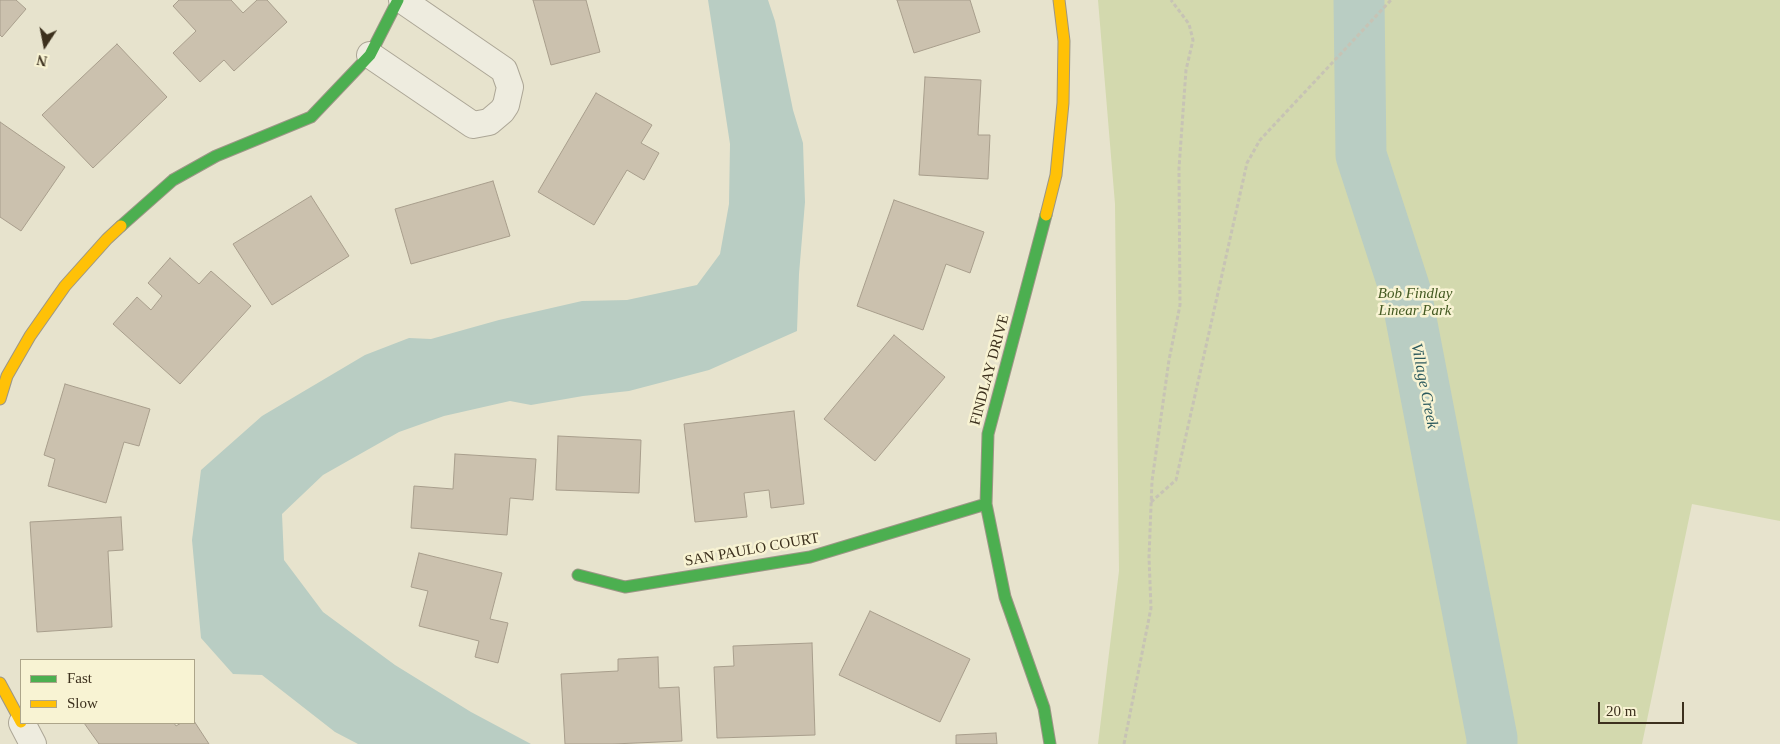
<!DOCTYPE html>
<style>
body{margin:0}
#map{position:relative;width:1780px;height:744px;overflow:hidden;background:#e7e3cd;font-family:"Times New Roman",serif}
canvas{display:block}
.legend{position:absolute;left:20px;top:659px;width:175px;height:65px;box-sizing:border-box;background:#f8f3d3;border:1px solid #ada58a;margin:0;padding:6px 9px;list-style:none;font-size:15px;color:#3c301d}
.legend li{display:flex;align-items:center;gap:10px;height:25px}
.legend b{width:25px;border:1px solid #ada58a}
.north{position:absolute;left:20px;top:20px;width:50px;height:50px;-webkit-text-stroke:4px #f8f3d3;paint-order:stroke;rotate:191deg;font-size:14px;font-weight:700;line-height:20px;text-align:center;color:#3c301d}
.north::after{content:'';display:block;margin:auto;width:18px;height:22px;background:#3c301d;clip-path:polygon(50% 0,100% 100%,50% 72%,0 100%)}
.scale{position:absolute;left:1598px;top:702px;width:86px;height:22px;box-sizing:border-box;border:2px solid #3c301d;border-top:0;padding-left:6px;font-size:15px;line-height:18px;white-space:nowrap;color:#3c301d;-webkit-text-stroke:4px #f8f3d3;paint-order:stroke}
</style>
<div id="map">
<canvas width="1780" height="744"></canvas>
<ul class="legend">
<li><b style="height:6px;background:#4caf50"></b>Fast</li>
<li><b style="height:6px;background:#ffc107"></b>Slow</li>
</ul>
<div class="north">N</div>
<div class="scale">20 m</div>
</div>
<script>
const ctx = document.querySelector('canvas').getContext('2d');
ctx.lineJoin = 'round';
function fillPath(path, color) {
  ctx.fillStyle = color;
  ctx.fill(path, 'evenodd');
}
function poly(rows) {
  const path = new Path2D();
  for (const r of rows) {
    path.moveTo(r[0], r[1]);
    for (let i = 2; i < r.length; i += 2) path.lineTo(r[i], r[i + 1]);
  }
  return path;
}
function strokePath(path, color, width, dash) {
  ctx.strokeStyle = color;
  ctx.lineWidth = width;
  ctx.lineCap = dash ? 'butt' : 'round';
  ctx.setLineDash(dash || []);
  ctx.stroke(path);
}
function label(font, color, halo, rows, align = 'center') {
  ctx.font = font + ' "Times New Roman",serif';
  ctx.lineWidth = 5;
  ctx.setLineDash([]);
  ctx.textBaseline = 'middle';
  ctx.strokeStyle = halo;
  ctx.fillStyle = color;
  for (const [text, x, y, turn = 0] of rows) {
    ctx.save();
    ctx.translate(x, y);
    ctx.rotate((+turn || 0) * Math.PI / 180);
    ctx.textAlign = isNaN(turn) ? turn : align;
    if (halo) ctx.strokeText(text, 0, 0);
    ctx.fillText(text, 0, 0);
    ctx.restore();
  }
}
fillPath(poly([
 [1098,0,1780,0,1780,521,1692,504,1642,744,1098,744,1119,571,1115,204]
]), '#d3d9ae');
fillPath(poly([
 [708,0,768,0,775,21,793,110,803,143,805,202,799,274,797,331,709,370,629,391,583,396,531,405,510,401,444,416,399,432,323,475,282,514,284,560,323,612,395,665,471,712,531,744,358,744,335,732,262,675,233,674,201,638,192,540,201,470,262,416,365,355,409,338,431,339,499,320,582,301,627,300,697,285,720,254,729,204,730,144]
]), '#b9cdc3');
strokePath(poly([
 [1359,0,1361,155,1406,293,1492,738,1492,744]
]), '#b9cdc3', 51);
const building = poly([
 [0,0,16,0,26,9,2,37,0,35,0,0],
 [179,0,231,0,243,13,257,0,267,0,287,22,234,71,224,60,200,82,173,53,196,31,173,6,179,0],
 [533,0,586,0,600,52,551,65,533,0],
 [897,0,970,0,980,32,914,53,897,0],
 [117,44,167,97,93,168,42,115,117,44],
 [925,77,981,80,978,135,990,135,988,179,919,175,925,77],
 [596,93,652,125,641,143,659,153,644,180,627,170,594,225,538,192,596,93],
 [0,122,65,167,21,231,0,217,0,122],
 [493,181,510,236,411,264,395,209,493,181],
 [311,196,349,256,272,305,233,244,311,196],
 [894,200,984,232,970,273,946,264,923,330,857,306,894,200],
 [170,258,199,284,211,271,251,306,180,384,113,324,137,297,151,310,162,296,148,283,170,258],
 [894,335,945,377,875,461,824,419,894,335],
 [65,384,150,409,139,446,124,442,106,503,48,486,55,459,44,455,65,384],
 [794,411,804,504,771,508,769,490,744,493,747,517,695,522,684,424,794,411],
 [558,436,641,440,639,493,556,490,558,436],
 [455,454,536,459,533,500,510,498,507,535,411,528,414,486,453,489,455,454],
 [121,517,123,550,108,551,112,627,37,632,30,522,121,517],
 [419,553,502,573,490,619,508,623,498,663,475,657,479,641,419,626,428,591,411,587,419,553],
 [870,611,970,659,940,722,839,675,870,611],
 [812,643,815,735,717,738,714,667,734,666,733,646,812,643],
 [658,657,659,688,679,687,682,741,613,744,565,744,561,674,618,671,618,659,658,657],
 [194,721,209,744,99,744,84,723,174,723,176,726,181,723,194,723,194,721],
 [996,733,997,744,956,744,956,735,996,733]
]);
fillPath(building, '#cbc1ae');
strokePath(building, '#a89e8c', 1);
const street = poly([
 [370,55,473,125,489,122,502,111,506,105,510,87,504,70,402,0],
 [22,723,33,744]
]);
const fast = poly([
 [1046,215,988,434,986,504,1005,597,1044,708,1050,744],
 [121,226,173,180,216,156,311,117,370,55,398,0],
 [578,575,625,587,810,557,986,504]
]);
const slow = poly([
 [1046,215,1056,175,1063,103,1064,41,1059,0],
 [0,399,7,376,30,336,65,286,107,239,121,226],
 [0,683,21,722]
]);
strokePath(street, '#aca696', 28);
strokePath(fast, '#9c9686', 13);
strokePath(slow, '#9c9686', 13);
strokePath(poly([
 [1151,502,1176,480,1247,163,1260,140,1391,0],
 [1124,744,1151,608,1149,557,1152,481,1169,360,1180,305,1179,168,1186,70,1193,40,1189,24,1171,0]
]), '#c7c3b5', 3, [4, 2.5]);
strokePath(street, '#eeecdf', 26);
strokePath(fast, '#4caf50', 11);
strokePath(slow, '#ffc107', 11);
label('italic 15px', '#445a22', '#f8f3d3', [
 ["Bob Findlay",1415,294],
 ["Linear Park",1415,311]
]);
label('15px', '#3c301d', '#f8f3d3', [
 ["FINDLAY DRIVE",990,370,-75],
 ["SAN PAULO COURT",752,550,-10]
]);
label('italic 16px', '#2b595d', '#f8f3d3', [
 ["Village Creek",1424,386,79]
]);
</script>
